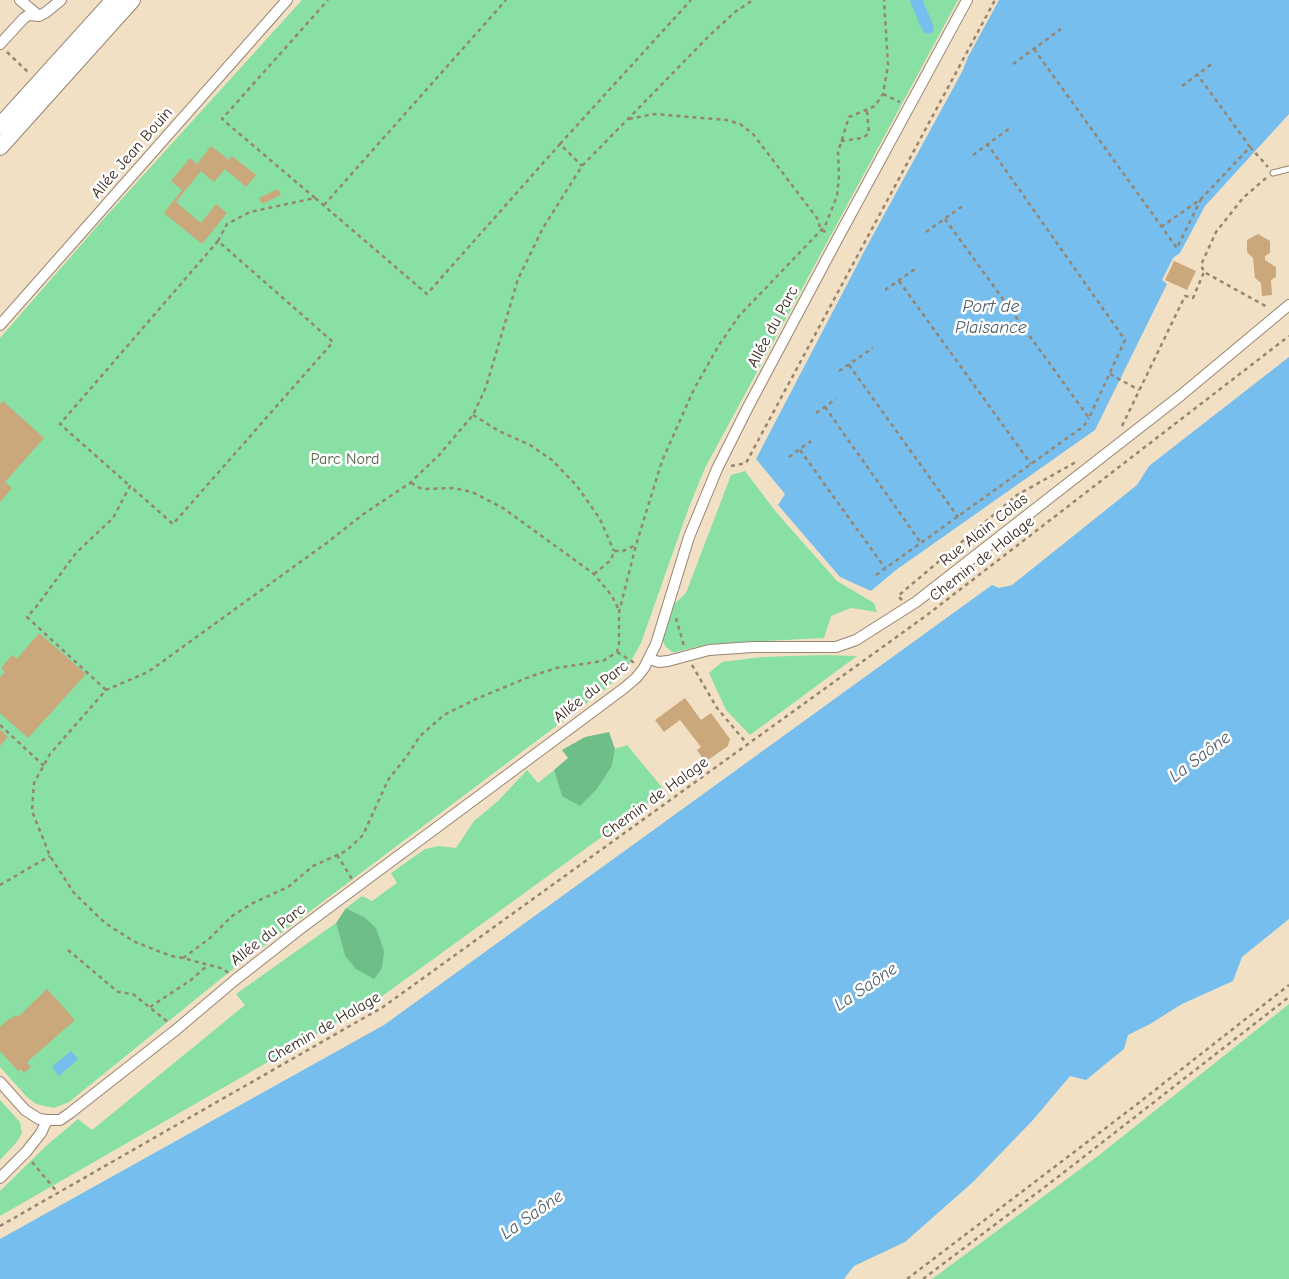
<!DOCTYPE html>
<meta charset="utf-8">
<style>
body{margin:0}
canvas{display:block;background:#f2e0c4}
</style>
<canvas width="1289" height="1279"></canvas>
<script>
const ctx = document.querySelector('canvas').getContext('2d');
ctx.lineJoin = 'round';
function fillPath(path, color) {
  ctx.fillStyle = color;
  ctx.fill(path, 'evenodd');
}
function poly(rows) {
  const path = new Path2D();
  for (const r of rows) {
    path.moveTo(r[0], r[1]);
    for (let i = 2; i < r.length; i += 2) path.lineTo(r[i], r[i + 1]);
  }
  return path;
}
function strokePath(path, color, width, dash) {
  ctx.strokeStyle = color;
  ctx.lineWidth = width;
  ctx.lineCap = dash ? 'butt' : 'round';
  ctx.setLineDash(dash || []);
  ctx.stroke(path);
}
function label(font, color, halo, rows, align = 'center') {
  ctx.font = font + ' "Comic Neue",sans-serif';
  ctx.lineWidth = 5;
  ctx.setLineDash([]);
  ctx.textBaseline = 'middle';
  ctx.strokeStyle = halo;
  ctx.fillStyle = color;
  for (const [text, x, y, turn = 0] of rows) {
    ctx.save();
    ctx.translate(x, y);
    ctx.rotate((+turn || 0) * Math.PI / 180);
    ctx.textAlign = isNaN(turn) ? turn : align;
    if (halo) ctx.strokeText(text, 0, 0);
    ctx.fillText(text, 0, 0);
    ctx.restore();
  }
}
fillPath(poly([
 [302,0,958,0,705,468,689,507,641,643,627,668,608,687,228,973,69,1102,54,1108,36,1104,26,1096,0,1067,0,338,100,223],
 [745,471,776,512,837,581,874,603,877,612,851,608,831,616,824,638,708,644,676,652,672,652,665,646,663,641,663,634,672,606,686,593,731,475],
 [824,655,857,656,750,735,726,710,709,673,722,662,762,657],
 [627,745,665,791,381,997,0,1216,0,1191,47,1145,78,1119,92,1130,245,1005,236,994,336,923,345,956,364,917,346,908,362,896,372,901,397,883,391,873,425,849,439,846,456,848,474,821,498,801,527,770,538,783,554,770,562,796,597,789,612,766,615,749],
 [1289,1004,1289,1279,932,1279,1098,1156],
 [0,1100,20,1122,22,1133,16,1143,0,1160]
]), '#88e0a4');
fillPath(poly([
 [609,732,615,749,612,766,597,789,580,806,562,796,554,770,568,758,562,750,585,737],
 [346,908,364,917,376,928,384,951,382,968,374,979,356,969,345,956,336,923]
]), '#6ebe8a');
fillPath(poly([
 [999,0,1289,0,1289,114,1205,206,1180,253,1173,258,1162,280,1167,284,1095,430,896,570,871,591,840,577,778,505,785,494,756,459,866,248,963,70,968,57],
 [1289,357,1289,919,1242,957,1233,981,1182,1004,1150,1024,1128,1035,1124,1049,1086,1080,1070,1076,1033,1120,973,1182,905,1242,854,1266,844,1279,0,1279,0,1239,384,1025,992,585,999,588,1012,585,1137,485,1149,466],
 [71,1051,78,1059,59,1076,52,1067]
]), '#75beee');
strokePath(poly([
 [916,0,928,28]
]), '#75beee', 12);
fillPath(poly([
 [211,146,229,160,232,156,256,175,246,187,225,169,214,182,201,171,176,202,201,223,216,204,227,213,202,244,164,213,182,190,171,181,190,158,197,164],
 [278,189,281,195,262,204,259,198],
 [1258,234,1270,241,1270,253,1265,256,1265,260,1276,267,1276,277,1271,280,1272,295,1262,296,1261,283,1255,278,1253,258,1247,252,1247,240],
 [1174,261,1196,271,1187,290,1165,280],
 [3,401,44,438,5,482,12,488,0,502,0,404],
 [39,633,86,674,28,738,0,713,0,677,5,672,1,668,12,655,17,659],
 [685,698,701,720,711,713,730,739,728,746,705,762,697,750,701,747,680,720,664,732,655,720],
 [0,729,8,737,0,746],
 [47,989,75,1020,27,1062,31,1067,24,1073,21,1069,18,1071,0,1051,0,1027,10,1018,11,1019,16,1015,18,1017]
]), '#cba77c');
const service = poly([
 [1273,173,1289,169]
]);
const minor = poly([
 [20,0,39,16],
 [0,44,24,18,29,15,39,16,45,13,61,0],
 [0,325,287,0],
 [649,659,659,662,668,661,709,650,753,647,836,647,856,640,916,602,1180,396,1289,305],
 [0,1082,25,1110,39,1119,47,1120,60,1120,70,1113,177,1029,235,980,300,929,623,689,636,678,644,668,656,644,689,537,717,469,748,407,839,236,967,0],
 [0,1178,26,1152,41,1133,47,1120]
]);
const primary = poly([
 [0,126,114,0],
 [0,147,132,0]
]);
strokePath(service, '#968571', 7);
strokePath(minor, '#968571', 12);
strokePath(primary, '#968571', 18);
strokePath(poly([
 [1034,49,1177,248,1201,199],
 [7,52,30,74],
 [1013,64,1061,29],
 [1182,86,1213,63],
 [883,94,900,102],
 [629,119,654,114,727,120,740,124,753,134,817,218,821,230,829,233],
 [841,141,863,138,869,133,867,111],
 [560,144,691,0],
 [1250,147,1268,167],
 [973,155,1010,128],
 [1266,178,1243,198,1216,232,1201,265,1204,272,1269,308],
 [315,198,222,119,328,0],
 [324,205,506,0],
 [945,219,1089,418,1125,340,988,145],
 [1161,227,1201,199,1250,147,1197,74],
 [926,232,964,205],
 [218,241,227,224,250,212,315,198,427,294,560,144,582,166],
 [899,281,1031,464],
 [885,290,915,269],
 [849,365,958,517],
 [839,371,873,348],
 [1110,374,1139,390],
 [825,407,921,543],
 [816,413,836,399],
 [473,415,499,431,530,445,552,460,577,486,600,519,614,551],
 [1122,426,1185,296,1193,298,1204,272],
 [800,450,885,568],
 [789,457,811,441],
 [731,466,746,463,995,0],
 [411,483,422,489,454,488,472,492,503,508,594,574,612,596,619,610],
 [594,574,611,560,614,551,623,551,636,545],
 [876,575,1084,426,1089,418],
 [902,600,898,596,1017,495,1076,462],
 [676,618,684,646],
 [617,652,633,662,634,661],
 [692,665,717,708,748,745],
 [106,690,27,617,36,607,76,553,113,518,130,486,173,524,333,342,218,241,60,424,130,486],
 [0,725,44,766],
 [337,855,352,879],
 [0,885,50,856],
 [68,950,118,992,133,994,169,1023],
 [183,958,209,939,232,916,251,904,288,887,313,866,346,851,363,835,388,780,407,756,420,736,444,715,476,699,529,677,556,668,603,661,617,652,619,644,619,612,636,545,662,461,694,389,719,345,739,316,825,226,837,196,839,176,838,152,849,117,875,106,883,94,888,65,884,0],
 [228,973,224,969,183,958,171,956,135,942,105,923,74,893,50,856,32,811,34,783,50,754,106,690,148,672,328,542,362,515,410,483,440,454,473,415,486,387,518,279,543,228,582,166,710,35,735,12,753,0],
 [150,1007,191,980,208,965],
 [32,1162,58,1193],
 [0,1226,383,1007,927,615,1289,336],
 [907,1279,1136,1105,1289,985],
 [923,1279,1054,1180,1289,997]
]), '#968571', 2.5, [4, 4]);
strokePath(service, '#fff', 5);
strokePath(minor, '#fff', 10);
strokePath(primary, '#fff', 16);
label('16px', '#3b2a1e', '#fff', [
 ["Allée Jean Bouin",132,153,-49],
 ["Allée du Parc",773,327,-62],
 ["Rue Alain Colas",984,530,-38],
 ["Chemin de Halage",982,559,-38],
 ["Allée du Parc",591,692,-38],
 ["Chemin de Halage",655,798,-36],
 ["Allée du Parc",268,935,-38],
 ["Chemin de Halage",324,1028,-30]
]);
label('16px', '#526146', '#fff', [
 ["Parc Nord",345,459]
]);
label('italic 18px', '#4f5e67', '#fff', [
 ["Port de",991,307],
 ["Plaisance",991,328],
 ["La Saône",1200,757,-37],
 ["La Saône",866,987,-34],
 ["La Saône",532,1215,-35]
]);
</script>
